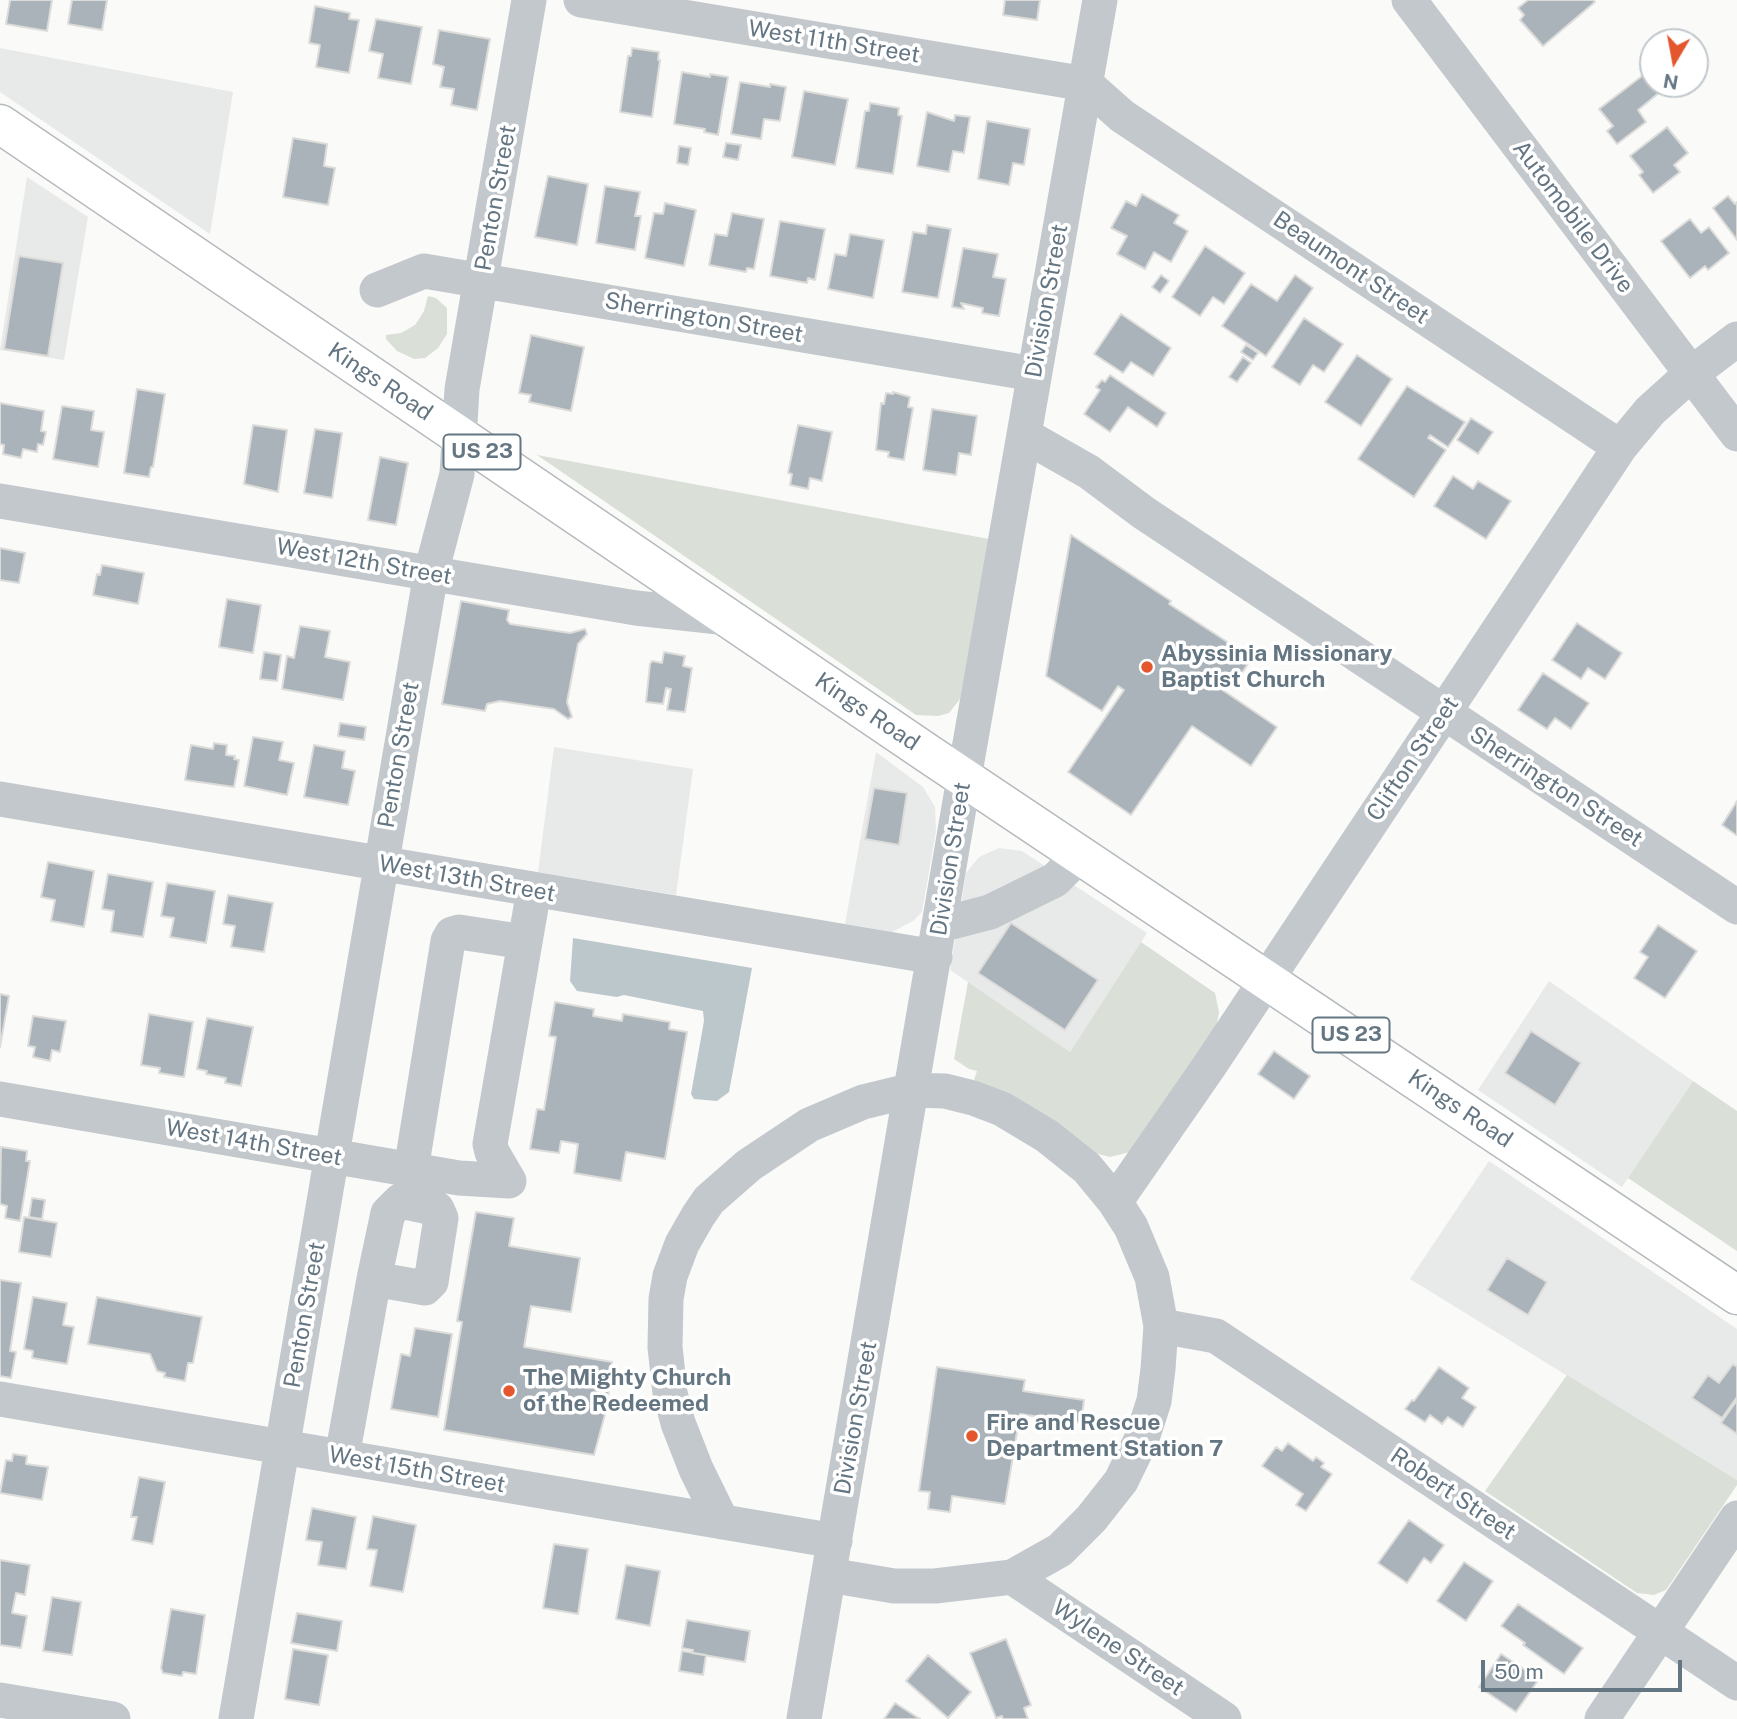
<!DOCTYPE html>
<style>
body{margin:0}
#map{position:relative;width:1737px;height:1719px;overflow:hidden;background:#fafaf8;font-family:"Public Sans",sans-serif}
canvas{display:block}
.north{position:absolute;left:1639px;top:28px;width:70px;height:70px;box-sizing:border-box;background:#fff;border:2px solid #c1c8cd;border-radius:50%;rotate:190deg;font-size:19px;font-weight:700;line-height:28px;text-align:center;color:#657683}
.north::after{content:'';display:block;margin:auto;width:24px;height:32px;background:#e4572e;clip-path:polygon(50% 0,100% 100%,50% 72%,0 100%)}
.scale{position:absolute;left:1481px;top:1660px;width:201px;height:32px;box-sizing:border-box;border:4px solid #657683;border-top:0;padding-left:9px;font-size:21px;line-height:24px;white-space:nowrap;color:#657683;-webkit-text-stroke:5px #fff;paint-order:stroke}
</style>
<div id="map">
<canvas width="1737" height="1719"></canvas>
<div class="north">N</div>
<div class="scale">50 m</div>
</div>
<script>
const ctx = document.querySelector('canvas').getContext('2d');
ctx.lineJoin = 'round';
function fillPath(path, color) {
  ctx.fillStyle = color;
  ctx.fill(path, 'evenodd');
}
function poly(rows) {
  const path = new Path2D();
  for (const r of rows) {
    path.moveTo(r[0], r[1]);
    for (let i = 2; i < r.length; i += 2) path.lineTo(r[i], r[i + 1]);
  }
  return path;
}
function strokePath(path, color, width, dash) {
  ctx.strokeStyle = color;
  ctx.lineWidth = width;
  ctx.lineCap = dash ? 'butt' : 'round';
  ctx.setLineDash(dash || []);
  ctx.stroke(path);
}
function label(font, color, halo, rows, align = 'center') {
  ctx.font = font + ' "Public Sans",sans-serif';
  ctx.lineWidth = 7;
  ctx.setLineDash([]);
  ctx.textBaseline = 'middle';
  ctx.strokeStyle = halo;
  ctx.fillStyle = color;
  for (const [text, x, y, turn = 0] of rows) {
    ctx.save();
    ctx.translate(x, y);
    ctx.rotate((+turn || 0) * Math.PI / 180);
    ctx.textAlign = isNaN(turn) ? turn : align;
    if (halo) ctx.strokeText(text, 0, 0);
    ctx.fillText(text, 0, 0);
    ctx.restore();
  }
}
fillPath(poly([
 [0,48,233,92,210,234,0,92],
 [27,177,88,217,64,360,0,350],
 [554,747,693,769,676,895,538,872],
 [876,752,923,787,935,807,936,831,922,912,913,921,892,932,845,924],
 [999,848,1022,851,1147,933,1070,1052,950,970,966,873,979,857],
 [1549,981,1693,1081,1622,1187,1478,1090],
 [1489,1161,1737,1329,1737,1480,1410,1279]
]), '#e8e9e9');
fillPath(poly([
 [428,296,436,298,447,308,447,334,438,348,425,358,414,359,397,351,386,339,386,335,401,333,415,325,424,311],
 [537,455,989,539,960,699,949,713,938,716,916,715],
 [1141,942,1215,993,1219,1012,1216,1029,1130,1152,1110,1157,1094,1153,1033,1109,974,1080,977,1071,969,1069,954,1059,968,982,1070,1052],
 [1693,1081,1737,1111,1737,1251,1628,1178],
 [1567,1375,1737,1480,1737,1485,1666,1590,1654,1595,1637,1593,1485,1491]
]), '#dadfd7');
fillPath(poly([
 [573,938,752,968,729,1092,717,1101,694,1099,691,1094,704,1021,703,1011,624,995,617,997,577,991,570,981]
]), '#bbc7cb');
const building = poly([
 [10,0,52,0,47,31,6,24,10,0],
 [72,0,107,0,102,30,68,24,72,0],
 [1005,0,1040,0,1037,20,1003,15,1005,0],
 [1528,0,1593,0,1595,2,1543,46,1520,20,1524,15,1518,8,1528,0],
 [315,6,350,13,349,19,359,20,349,73,316,67,320,45,309,43,315,6],
 [376,19,422,27,411,84,378,78,383,54,369,51,376,19],
 [439,30,490,39,477,110,451,105,454,89,440,87,444,67,433,64,439,30],
 [632,48,659,52,658,60,660,60,652,117,620,112,628,56,631,56,632,48],
 [682,72,710,77,710,74,728,77,718,135,704,132,705,129,674,124,682,72],
 [1646,73,1660,92,1638,110,1646,122,1617,144,1607,131,1613,126,1599,109,1646,73],
 [740,82,770,87,770,84,786,87,780,121,764,119,761,139,731,134,740,82],
 [804,91,848,99,835,165,792,157,804,91],
 [870,103,899,108,898,115,902,116,893,174,856,168,865,111,869,111,870,103],
 [927,112,954,121,955,115,970,117,964,153,953,151,949,172,917,166,927,112],
 [987,121,1030,129,1024,165,1013,163,1009,185,978,179,987,121],
 [1667,127,1688,153,1674,165,1680,172,1653,193,1639,175,1643,172,1630,156,1667,127],
 [293,138,327,144,324,166,335,168,328,205,283,197,293,138],
 [726,143,741,145,738,160,723,157,726,143],
 [679,146,691,148,688,165,677,163,679,146],
 [548,176,588,184,577,245,535,237,548,176],
 [605,186,640,192,635,216,641,216,635,250,596,243,605,186],
 [1142,194,1179,215,1174,223,1188,231,1171,262,1154,252,1145,269,1117,254,1127,236,1111,228,1126,201,1136,206,1142,194],
 [1728,196,1735,204,1737,202,1737,240,1713,208,1728,196],
 [665,203,696,210,684,266,645,258,654,213,663,214,665,203],
 [732,213,764,219,754,269,747,268,746,272,709,265,715,234,727,236,732,213],
 [1690,219,1701,233,1709,227,1729,253,1708,270,1705,266,1690,278,1661,241,1690,219],
 [780,221,825,229,815,280,808,278,807,283,770,276,780,221],
 [927,225,951,229,938,298,902,292,913,232,926,234,927,225],
 [850,234,884,240,873,298,828,289,835,254,846,256,850,234],
 [1205,246,1245,273,1224,304,1213,297,1200,316,1172,297,1205,246],
 [963,248,998,254,993,277,1006,279,999,316,982,313,983,308,961,303,964,309,952,307,963,248],
 [19,256,63,263,48,356,4,349,19,256],
 [1161,275,1169,281,1160,293,1152,287,1161,275],
 [1295,275,1313,288,1266,356,1222,326,1251,284,1277,301,1295,275],
 [1121,314,1171,348,1153,376,1131,362,1123,373,1094,354,1121,314],
 [1304,318,1343,344,1324,372,1313,365,1300,385,1272,367,1304,318],
 [531,335,584,347,571,411,529,402,531,395,519,393,531,335],
 [1246,345,1258,353,1253,360,1241,352,1246,345],
 [1357,355,1392,379,1361,426,1325,402,1357,355],
 [1243,357,1251,363,1237,382,1229,377,1243,357],
 [1110,375,1166,413,1157,427,1128,407,1110,432,1084,414,1100,390,1096,387,1102,380,1105,382,1110,375],
 [1407,386,1465,422,1448,447,1430,435,1428,438,1446,450,1414,497,1358,459,1407,386],
 [137,389,165,394,153,467,151,467,149,477,124,473,137,389],
 [893,392,910,397,908,407,913,408,904,460,888,457,889,452,876,450,881,403,884,404,886,393,893,394,893,392],
 [0,403,44,411,41,431,46,432,43,445,38,444,37,452,23,449,21,458,3,454,4,445,0,444,0,403],
 [62,406,94,411,91,430,104,432,98,467,53,459,62,406],
 [932,409,977,416,971,455,959,453,956,475,923,470,932,409],
 [1471,418,1493,432,1478,454,1457,440,1471,418],
 [253,425,287,430,278,492,244,484,253,425],
 [798,425,832,432,822,481,810,478,808,489,790,485,792,474,788,473,798,425],
 [315,429,342,433,332,498,304,493,315,429],
 [380,457,408,463,396,525,368,520,380,457],
 [1453,476,1473,489,1478,481,1511,501,1486,539,1434,506,1453,476],
 [1071,535,1171,601,1169,604,1252,658,1235,683,1225,677,1218,687,1277,727,1251,766,1192,726,1131,815,1068,772,1124,690,1118,686,1102,711,1046,676,1071,535],
 [0,548,25,553,19,583,0,580,0,548],
 [102,565,144,573,138,604,93,595,97,574,100,575,102,565],
 [227,599,261,605,253,653,219,647,227,599],
 [461,601,509,610,507,620,510,624,570,633,585,629,587,634,578,644,567,702,572,717,568,719,554,709,500,701,487,704,485,711,442,704,461,601],
 [1577,623,1622,653,1605,679,1588,668,1581,679,1552,660,1577,623],
 [300,626,330,631,325,657,350,662,343,700,282,689,287,656,294,658,300,626],
 [264,652,281,655,277,681,260,679,264,652],
 [664,652,685,656,683,666,692,668,685,712,667,710,671,689,666,688,663,704,646,702,650,664,652,661,662,663,664,652],
 [1543,673,1589,703,1571,729,1555,718,1547,729,1518,710,1543,673],
 [340,723,366,727,364,740,338,736,340,723],
 [253,737,283,742,279,760,294,763,287,795,244,786,253,737],
 [214,743,227,745,226,755,235,756,234,759,239,760,234,787,185,780,191,745,213,749,214,743],
 [314,745,345,751,342,768,355,771,348,805,304,797,314,745],
 [874,788,907,793,899,845,865,839,874,788],
 [1737,801,1737,834,1736,835,1722,825,1737,801],
 [48,862,94,871,84,927,51,921,55,900,41,897,48,862],
 [108,874,153,882,143,937,111,932,114,911,102,909,108,874],
 [167,883,215,891,206,943,170,937,174,918,161,916,167,883],
 [228,895,273,903,264,952,231,947,235,926,223,924,228,895],
 [1011,923,1098,980,1065,1030,978,973,1011,923],
 [1658,925,1697,951,1665,998,1634,978,1648,957,1640,952,1658,925],
 [0,994,9,996,0,1047,0,994],
 [555,1002,594,1009,593,1016,622,1021,623,1014,670,1022,669,1029,687,1032,665,1159,626,1152,621,1181,574,1173,578,1144,561,1141,559,1153,530,1149,537,1109,544,1110,556,1037,549,1036,555,1002],
 [149,1014,193,1022,184,1077,159,1073,160,1068,141,1065,149,1014],
 [33,1016,66,1021,60,1052,52,1050,50,1061,33,1057,35,1047,28,1046,33,1016],
 [207,1018,253,1027,241,1086,225,1083,226,1078,206,1074,207,1071,197,1069,207,1018],
 [1531,1031,1581,1063,1555,1105,1505,1073,1531,1031],
 [1274,1051,1310,1076,1294,1099,1258,1074,1274,1051],
 [1,1147,27,1151,26,1161,30,1161,20,1221,5,1218,7,1206,0,1204,1,1147],
 [32,1198,45,1200,42,1219,29,1217,32,1198],
 [476,1212,514,1218,509,1246,580,1258,571,1312,531,1306,524,1347,612,1362,607,1407,594,1455,444,1430,462,1322,457,1321,476,1212],
 [24,1217,57,1223,51,1257,19,1252,24,1217],
 [1507,1258,1547,1282,1528,1315,1487,1290,1507,1258],
 [0,1280,21,1283,10,1351,16,1352,11,1378,0,1376,0,1280],
 [33,1297,67,1303,63,1325,74,1327,67,1364,32,1358,33,1351,24,1349,33,1297],
 [97,1297,202,1317,193,1363,188,1363,185,1381,164,1377,165,1373,157,1371,150,1354,88,1344,97,1297],
 [415,1328,452,1334,438,1417,391,1409,401,1354,410,1356,415,1328],
 [1733,1364,1737,1367,1737,1397,1722,1418,1692,1398,1708,1375,1719,1383,1733,1364],
 [937,1367,1025,1380,1023,1391,1084,1400,1081,1423,1020,1414,1005,1504,952,1496,950,1512,928,1509,930,1492,919,1491,937,1367],
 [1439,1367,1469,1388,1462,1398,1476,1407,1463,1427,1448,1417,1442,1424,1430,1415,1425,1422,1405,1409,1412,1400,1414,1401,1439,1367],
 [1737,1400,1737,1434,1721,1423,1737,1400],
 [1288,1443,1313,1461,1316,1457,1324,1463,1321,1467,1332,1474,1306,1511,1296,1505,1303,1494,1262,1466,1276,1447,1282,1451,1288,1443],
 [13,1454,27,1456,26,1464,48,1467,42,1500,0,1493,6,1460,12,1461,13,1454],
 [139,1477,165,1482,153,1544,132,1540,137,1517,131,1517,139,1477],
 [312,1508,356,1517,346,1569,318,1565,322,1542,306,1540,312,1508],
 [373,1516,416,1525,403,1592,370,1586,377,1550,367,1549,373,1516],
 [1409,1520,1444,1545,1431,1563,1424,1558,1407,1583,1378,1563,1409,1520],
 [554,1544,588,1549,578,1614,543,1608,554,1544],
 [0,1560,30,1565,25,1595,16,1593,12,1613,27,1616,21,1648,0,1645,0,1560],
 [1464,1562,1493,1581,1466,1621,1437,1601,1464,1562],
 [626,1565,660,1571,650,1626,616,1619,626,1565],
 [52,1597,81,1602,72,1655,43,1651,52,1597],
 [1518,1604,1583,1648,1564,1674,1523,1645,1525,1643,1501,1626,1518,1604],
 [171,1609,205,1615,196,1674,183,1672,182,1676,163,1673,161,1668,171,1609],
 [297,1613,342,1621,337,1651,291,1643,297,1613],
 [687,1620,750,1631,745,1662,692,1653,693,1650,682,1648,687,1620],
 [1006,1639,1031,1705,1024,1708,1028,1719,1003,1719,1002,1716,996,1718,970,1653,1006,1639],
 [293,1649,328,1655,319,1705,285,1699,293,1649],
 [682,1651,706,1655,703,1675,679,1671,682,1651],
 [1501,1654,1539,1679,1516,1712,1479,1687,1501,1654],
 [928,1655,971,1692,948,1718,906,1681,928,1655],
 [895,1703,920,1719,884,1719,895,1703]
]);
fillPath(building, '#aab3b9');
strokePath(building, '#dcdcda', 2);
const major = poly([
 [0,124,930,755,1737,1295]
]);
strokePath(major, '#b5babe', 41);
strokePath(poly([
 [581,0,1086,84,1122,116,1620,447],
 [1409,0,1737,434],
 [377,290,424,271,1034,374],
 [1024,435,1089,472,1144,513,1737,907],
 [0,501,636,608,728,618],
 [0,799,935,957],
 [940,925,990,912,1055,880,1080,855],
 [0,1099,459,1178,509,1181],
 [411,1170,448,941,452,934,459,932,525,942],
 [509,1181,492,1152,490,1144,534,890],
 [1115,1202,1210,1065,1620,447,1650,411,1691,374,1737,339],
 [1161,1326,1216,1336,1737,1683],
 [0,1399,835,1541],
 [342,1457,374,1279,388,1213,400,1201,437,1209,441,1218,431,1282,425,1288,374,1279],
 [722,1522,696,1469,678,1423,670,1393,665,1347,666,1299,670,1276,682,1244,698,1216,709,1200,749,1165,809,1125,863,1102,913,1090,945,1091,973,1098,1002,1109,1047,1136,1087,1168,1115,1202,1131,1227,1152,1277,1161,1326,1158,1369,1154,1401,1142,1438,1121,1481,1091,1519,1060,1550,1012,1577,935,1586,894,1586,829,1575],
 [1012,1577,1224,1719],
 [0,1700,113,1719],
 [236,1719,431,573,457,474,462,389,529,0],
 [804,1719,964,778,1100,0],
 [1602,1719,1737,1518]
]), '#c3c8cc', 35);
strokePath(major, '#fff', 38);
for (const [x, y, r, color] of [
 [1147,667,7,"#e4572e"],
 [509,1391,7,"#e4572e"],
 [972,1436,7,"#e4572e"]
]) {
  const dot = new Path2D();
  dot.arc(x, y, r, 0, 2 * Math.PI);
  ctx.fillStyle = color;
  ctx.fill(dot);
  strokePath(dot, '#fff', 2.5);
}
for (const [x, y, w] of [
 [482,452,77],
 [1351,1035,77]
]) {
  const box = new Path2D();
  box.roundRect(x - w / 2, y - 17.5, w, 35, 5);
  ctx.fillStyle = '#fff';
  ctx.fill(box);
  strokePath(box, '#657683', 2);
}
label('bold 21px', '#657683', null, [
 ["US 23",482,452],
 ["US 23",1351,1035]
]);
label('23px', '#657683', '#fff', [
 ["West 11th Street",834,42,9],
 ["Penton Street",496,198,-80],
 ["Automobile Drive",1573,217,53],
 ["Beaumont Street",1351,268,34],
 ["Division Street",1047,301,-80],
 ["Sherrington Street",704,318,10],
 ["Kings Road",380,382,34],
 ["West 12th Street",364,562,10],
 ["Kings Road",867,712,34],
 ["Penton Street",399,755,-80],
 ["Clifton Street",1413,759,-56],
 ["Sherrington Street",1556,787,33],
 ["Division Street",951,859,-81],
 ["West 13th Street",467,879,10],
 ["Kings Road",1460,1109,34],
 ["West 14th Street",254,1143,10],
 ["Penton Street",305,1315,-80],
 ["Division Street",856,1418,-80],
 ["West 15th Street",417,1470,10],
 ["Robert Street",1453,1494,34],
 ["Wylene Street",1118,1648,34]
]);
label('bold 23px', '#657683', '#fff', [
 ["Abyssinia Missionary",1161,654],
 ["Baptist Church",1161,680],
 ["The Mighty Church",523,1378],
 ["of the Redeemed",523,1404],
 ["Fire and Rescue",986,1423],
 ["Department Station 7",986,1449]
], 'left');
</script>
